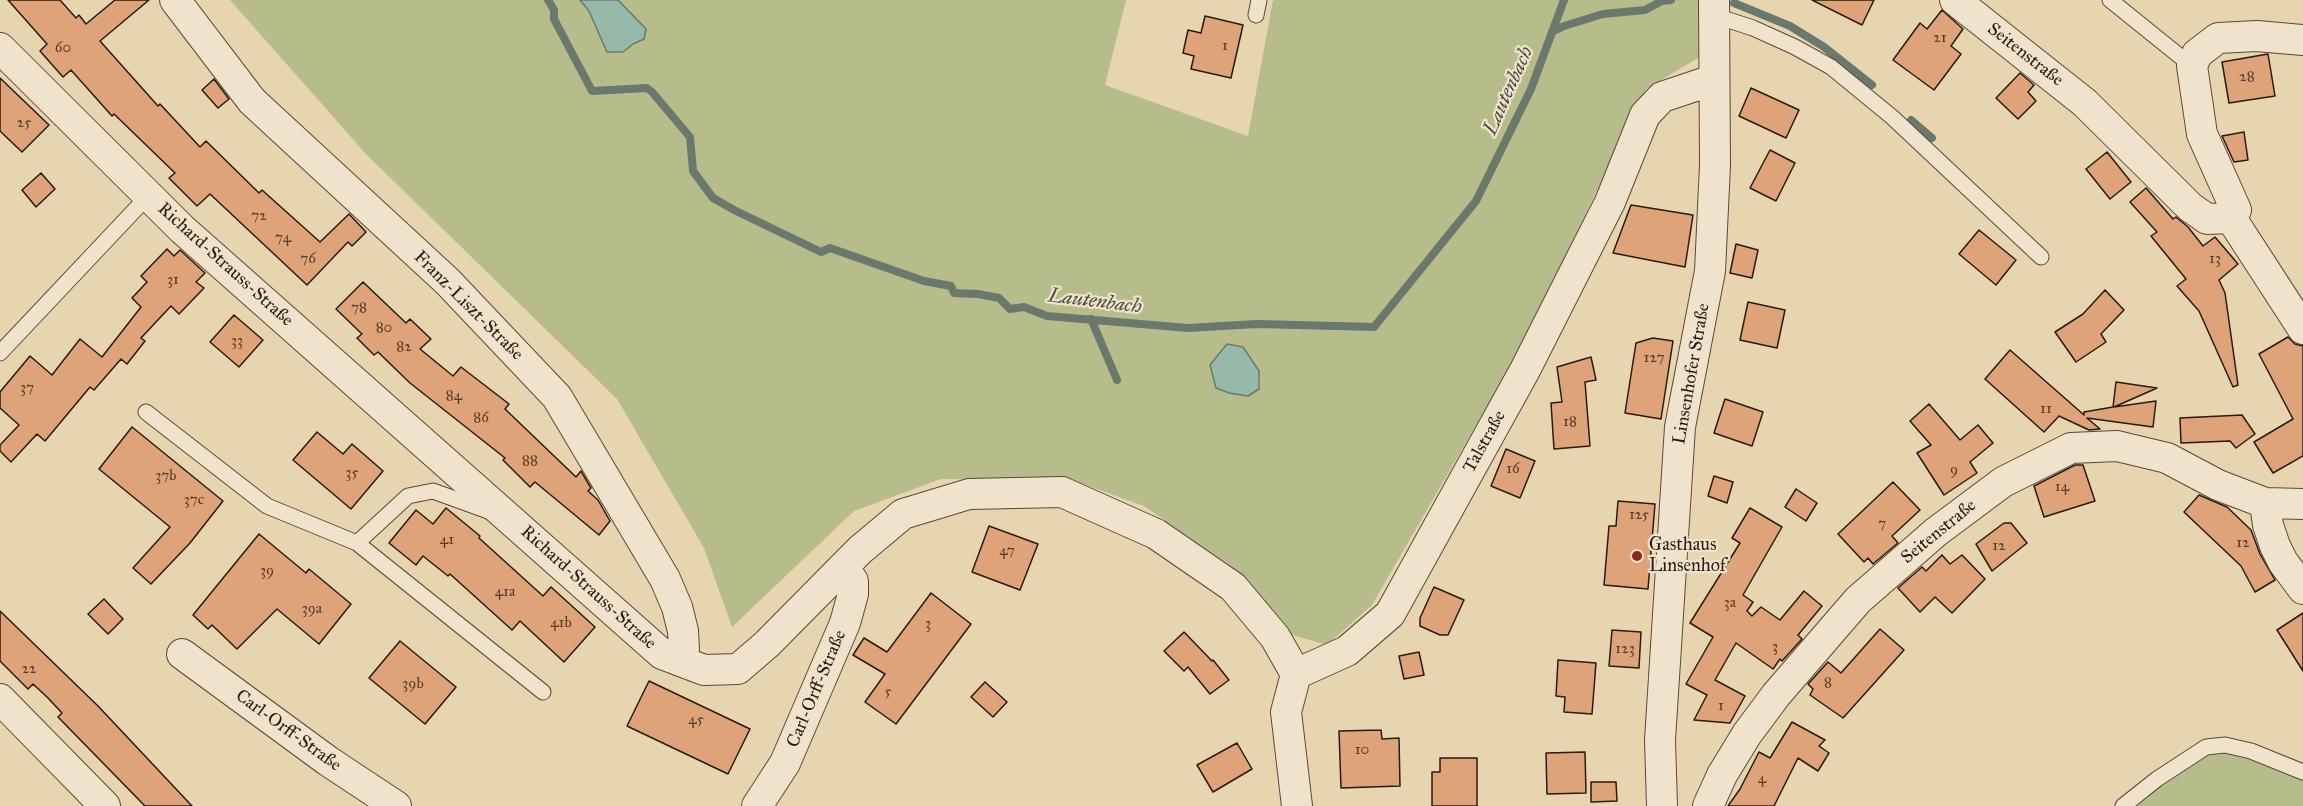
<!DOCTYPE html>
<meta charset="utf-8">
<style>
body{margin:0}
canvas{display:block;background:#e6d5af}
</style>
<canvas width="2303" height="806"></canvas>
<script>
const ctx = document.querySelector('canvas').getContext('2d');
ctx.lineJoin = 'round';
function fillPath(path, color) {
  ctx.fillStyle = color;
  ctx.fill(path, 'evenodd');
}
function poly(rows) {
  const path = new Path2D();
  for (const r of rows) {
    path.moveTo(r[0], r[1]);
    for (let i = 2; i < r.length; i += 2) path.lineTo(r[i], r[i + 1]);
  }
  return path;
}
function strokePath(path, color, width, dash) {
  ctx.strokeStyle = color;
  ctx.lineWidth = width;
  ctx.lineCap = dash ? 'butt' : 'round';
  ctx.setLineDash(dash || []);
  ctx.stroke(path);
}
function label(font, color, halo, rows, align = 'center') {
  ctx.font = font + ' "IM FELL Great Primer",serif';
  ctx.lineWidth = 4.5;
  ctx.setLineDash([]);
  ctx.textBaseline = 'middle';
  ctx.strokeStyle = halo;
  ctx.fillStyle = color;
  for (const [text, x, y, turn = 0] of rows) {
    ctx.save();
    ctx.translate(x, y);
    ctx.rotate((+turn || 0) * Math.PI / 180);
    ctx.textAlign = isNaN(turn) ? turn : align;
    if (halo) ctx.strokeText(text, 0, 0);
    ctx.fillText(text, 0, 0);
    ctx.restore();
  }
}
fillPath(poly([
 [230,0,1126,0,1105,85,1248,136,1273,0,1714,0,1713,15,1698,58,1646,89,1520,349,1372,605,1327,645,1289,634,1230,565,1144,506,1072,480,941,479,854,511,732,627,704,548,617,399,366,154],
 [2206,747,2303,772,2303,806,2125,806]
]), '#b6bd8a');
const water = poly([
 [580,0,618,0,646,29,644,39,633,44,623,52,607,52,589,11,580,0],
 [1227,344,1243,347,1259,371,1259,389,1248,396,1229,393,1216,388,1210,365,1227,344]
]);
fillPath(water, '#96b9aa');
strokePath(water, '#6b796d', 1.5);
strokePath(poly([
 [548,0,554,10,554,19,592,91,647,88,652,92,690,137,693,171,713,198,734,210,821,252,830,248,924,281,951,286,954,293,978,294,999,298,1010,309,1024,307,1047,316,1188,328,1257,324,1374,327,1476,201,1531,89,1564,0],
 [1734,3,1790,26,1824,47,1872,85],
 [1552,32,1564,26,1603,14,1645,10,1662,1,1671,0],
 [1911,120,1932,138],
 [1091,319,1117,380]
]), '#6b796d', 8);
const building = poly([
 [8,0,60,0,76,18,79,15,86,24,115,0,149,0,100,41,158,106,160,104,200,147,206,141,259,193,262,190,320,242,349,214,366,232,352,246,348,242,307,285,210,194,197,206,169,178,175,173,114,114,112,116,71,70,63,77,40,51,47,44,8,0],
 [1812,0,1874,0,1862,25,1812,0],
 [1942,10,1963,29,1951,46,1961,54,1934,90,1893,60,1920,23,1927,29,1942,10],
 [1205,16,1243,25,1231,78,1191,69,1194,56,1183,53,1188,30,1201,33,1205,16],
 [2268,54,2275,96,2229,103,2222,62,2268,54],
 [2020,73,2034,85,2028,92,2036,101,2018,119,1996,98,2020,73],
 [0,78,49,125,22,152,0,131,0,78],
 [214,79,229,99,218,108,202,90,214,79],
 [1751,88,1799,110,1786,138,1739,116,1751,88],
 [2244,132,2248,160,2234,162,2222,136,2244,132],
 [1770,150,1795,163,1776,201,1750,188,1770,150],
 [2107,152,2131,182,2110,199,2086,169,2107,152],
 [41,173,55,189,36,207,22,190,41,173],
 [2146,188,2173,219,2176,217,2188,227,2203,246,2215,237,2238,264,2219,280,2225,293,2238,385,2233,387,2199,311,2177,286,2186,279,2151,236,2157,232,2130,202,2146,188],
 [1631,205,1693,215,1685,267,1613,253,1631,205],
 [1979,230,2016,260,1996,285,1959,254,1979,230],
 [1736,244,1758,250,1752,278,1730,273,1736,244],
 [167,249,174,256,180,250,205,273,196,282,204,288,179,314,171,306,141,338,145,341,127,364,121,359,94,390,90,387,45,441,37,434,11,462,0,451,0,445,19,425,0,408,0,392,30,356,52,375,80,339,102,357,141,307,132,298,147,282,141,276,167,249],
 [363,282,406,323,410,319,431,339,420,349,453,376,461,367,509,404,505,409,576,477,581,471,591,488,588,491,598,500,610,521,599,535,535,482,530,487,503,460,505,458,410,383,378,352,374,355,357,338,362,334,336,309,363,282],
 [2105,290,2124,310,2101,334,2106,342,2076,362,2055,332,2083,314,2105,290],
 [1748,302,1785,310,1777,348,1740,340,1748,302],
 [234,315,263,340,239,367,210,342,234,315],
 [2288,337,2295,344,2303,346,2303,456,2273,473,2254,442,2293,419,2259,354,2288,337],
 [1653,338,1673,341,1661,419,1625,413,1636,343,1653,338],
 [2010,350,2084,415,2084,412,2113,407,2116,382,2157,388,2114,407,2156,401,2153,427,2087,418,2100,429,2089,430,2059,416,2044,432,1985,379,2010,350],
 [1591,357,1596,380,1585,382,1590,446,1554,449,1551,403,1562,402,1557,367,1591,357],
 [1725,399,1763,412,1752,446,1714,433,1725,399],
 [1929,404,1960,440,1978,425,1993,443,1970,462,1977,473,1944,495,1917,453,1931,445,1910,421,1929,404],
 [2242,415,2255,434,2236,448,2230,441,2181,443,2180,418,2242,415],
 [132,427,223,501,190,543,151,584,133,568,170,527,99,469,132,427],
 [317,432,343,454,352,444,383,471,351,509,293,460,317,432],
 [1506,449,1535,461,1520,498,1491,486,1506,449],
 [2075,465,2083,465,2095,501,2044,517,2034,486,2075,465],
 [1714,476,1733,482,1727,503,1708,496,1714,476],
 [1893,482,1920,510,1892,536,1898,543,1873,564,1868,558,1864,562,1838,534,1893,482],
 [1796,489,1817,503,1806,521,1785,507,1796,489],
 [2199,495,2227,507,2251,530,2260,554,2275,580,2255,592,2241,566,2184,512,2199,495],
 [1618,501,1655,504,1648,589,1604,585,1609,526,1616,526,1618,501],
 [446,508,480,536,479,538,543,596,551,587,595,627,564,662,520,621,512,630,450,574,448,576,423,556,416,565,389,543,416,510,433,524,446,508],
 [1750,508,1782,527,1743,595,1753,602,1747,611,1752,616,1761,607,1780,620,1804,591,1822,606,1798,635,1802,639,1782,661,1780,659,1773,669,1736,643,1715,680,1745,696,1730,723,1694,720,1707,695,1686,684,1713,637,1690,623,1740,543,1732,538,1750,508],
 [2004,523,2011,523,2027,543,1992,571,1976,544,2004,523],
 [989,526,1038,544,1020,590,972,572,989,526],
 [259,534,306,573,309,569,351,604,319,644,277,609,237,649,212,625,208,629,193,615,259,534],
 [1942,555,1950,564,1962,555,1985,579,1952,613,1935,597,1920,612,1898,588,1922,567,1926,571,1942,555],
 [1434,587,1464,600,1448,635,1440,635,1420,626,1420,618,1434,587],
 [931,593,971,624,896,724,865,702,885,674,853,655,864,638,887,652,931,593],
 [104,599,123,619,108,634,88,614,104,599],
 [0,611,98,706,192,806,145,806,58,717,62,713,48,698,33,684,28,689,0,661,0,611],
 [2303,613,2303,671,2277,630,2303,613],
 [1880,629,1904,650,1843,718,1810,695,1813,689,1808,684,1828,662,1841,673,1880,629],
 [1612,630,1641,632,1639,668,1609,666,1612,630],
 [1184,632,1212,661,1213,660,1229,680,1210,694,1188,667,1184,671,1164,651,1184,632],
 [400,641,456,687,425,724,369,678,400,641],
 [1419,652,1424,675,1404,679,1399,656,1419,652],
 [1558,660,1596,663,1592,714,1564,712,1565,697,1556,696,1558,660],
 [649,681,750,729,728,774,627,726,649,681],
 [985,682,1007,702,993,717,971,697,985,682],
 [1792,722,1825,740,1819,746,1829,753,1818,771,1798,758,1774,806,1728,806,1740,789,1759,752,1770,758,1792,722],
 [1381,730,1382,739,1399,738,1400,786,1341,788,1339,731,1381,730],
 [1237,743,1252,769,1213,792,1197,765,1237,743],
 [1585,752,1586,793,1547,794,1546,753,1585,752],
 [1440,758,1477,758,1477,806,1432,806,1432,772,1440,772,1440,758],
 [1591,782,1616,782,1617,801,1591,802,1591,782]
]);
fillPath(building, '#dfa379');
strokePath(building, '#2a1a12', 1.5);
const service = poly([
 [2110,0,2192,66],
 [1256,15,1259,0],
 [1713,15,1753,28,1795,47,1831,67,1892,117,2041,257],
 [0,353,149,195],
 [146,412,267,506,357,543,408,496,433,491,488,511],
 [357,543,543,692],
 [2123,806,2157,779,2206,747,2225,745,2251,751,2303,772]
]);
const minor = poly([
 [175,0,252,101,448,282,557,397,665,579,677,607,683,631,684,649,680,661],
 [1955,0,2085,103,2190,207,2207,219,2231,218,2303,329],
 [0,48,182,229,662,654,704,670,738,669,767,644,860,550,903,514,969,494,1062,492,1156,534,1233,587,1275,637,1296,674],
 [2231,218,2236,210,2202,134,2192,66,2197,54,2218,38,2257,36,2303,40],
 [2265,503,2268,525,2275,546,2283,562,2303,589],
 [182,654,328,761,396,806],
 [0,699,105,806],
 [757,806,785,763,845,623,853,594,853,581,843,567],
 [1297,806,1286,712,1296,674,1347,651,1390,614,1525,370,1610,202,1645,115,1662,97,1713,80],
 [1662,806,1660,740,1680,427,1710,271,1715,165,1714,0],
 [1708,806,1722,775,1747,734,1776,695,1858,600,1936,532,2003,482,2071,448,2117,446,2167,458,2218,485,2265,503,2303,504]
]);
strokePath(service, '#594939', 17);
strokePath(minor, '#594939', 32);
strokePath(service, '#efe4cb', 15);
strokePath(minor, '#efe4cb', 30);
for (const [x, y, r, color] of [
 [1637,556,6,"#8f2418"]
]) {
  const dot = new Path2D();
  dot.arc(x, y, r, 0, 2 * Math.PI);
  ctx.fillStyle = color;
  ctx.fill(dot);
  strokePath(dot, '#efe4cb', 2);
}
label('15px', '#573c2c', null, [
 ["21",1940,38],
 ["1",1225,46],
 ["60",63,48],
 ["28",2247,77],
 ["25",24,123],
 ["72",259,216],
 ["74",283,238],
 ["76",308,259],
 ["13",2215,259],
 ["31",173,280],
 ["78",359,308],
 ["80",384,328],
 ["33",237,341],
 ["82",404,347],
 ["127",1654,358],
 ["37",27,388],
 ["84",454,396],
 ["11",2046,409],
 ["86",481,418],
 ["18",1570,422],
 ["88",530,461],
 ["16",1513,469],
 ["9",1954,470],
 ["35",352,473],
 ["37b",166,476],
 ["14",2062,487],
 ["37c",194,500],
 ["125",1639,515],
 ["7",1882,524],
 ["41",447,540],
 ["12",2243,543],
 ["12",1999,546],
 ["47",1007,551],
 ["39",267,571],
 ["41a",505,592],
 ["3a",1730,603],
 ["39a",312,609],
 ["41b",561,623],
 ["3",928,624],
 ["3",1775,647],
 ["123",1625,649],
 ["22",29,669],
 ["8",1828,683],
 ["39b",413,684],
 ["5",888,692],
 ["1",1721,706],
 ["45",696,720],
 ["10",1362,750],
 ["4",1762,779]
]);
label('18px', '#2a1a12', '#efe4cb', [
 ["Seitenstraße",2025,55,38],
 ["Richard-Strauss-Straße",225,265,42],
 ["Franz-Liszt-Straße",468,306,45],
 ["Linsenhofer Straße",1692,374,-80],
 ["Talstraße",1485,442,-61],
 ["Seitenstraße",1939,532,-39],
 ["Richard-Strauss-Straße",588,588,42],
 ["Carl-Orff-Straße",817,689,-67],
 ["Carl-Orff-Straße",288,731,36]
]);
label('18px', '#2a1a12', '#efe4cb', [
 ["Gasthaus",1649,546],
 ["Linsenhof",1649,567]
], 'left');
label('italic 20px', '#4a4a40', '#efe4cb', [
 ["Lautenbach",1509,91,-66],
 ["Lautenbach",1095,302,7]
]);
</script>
